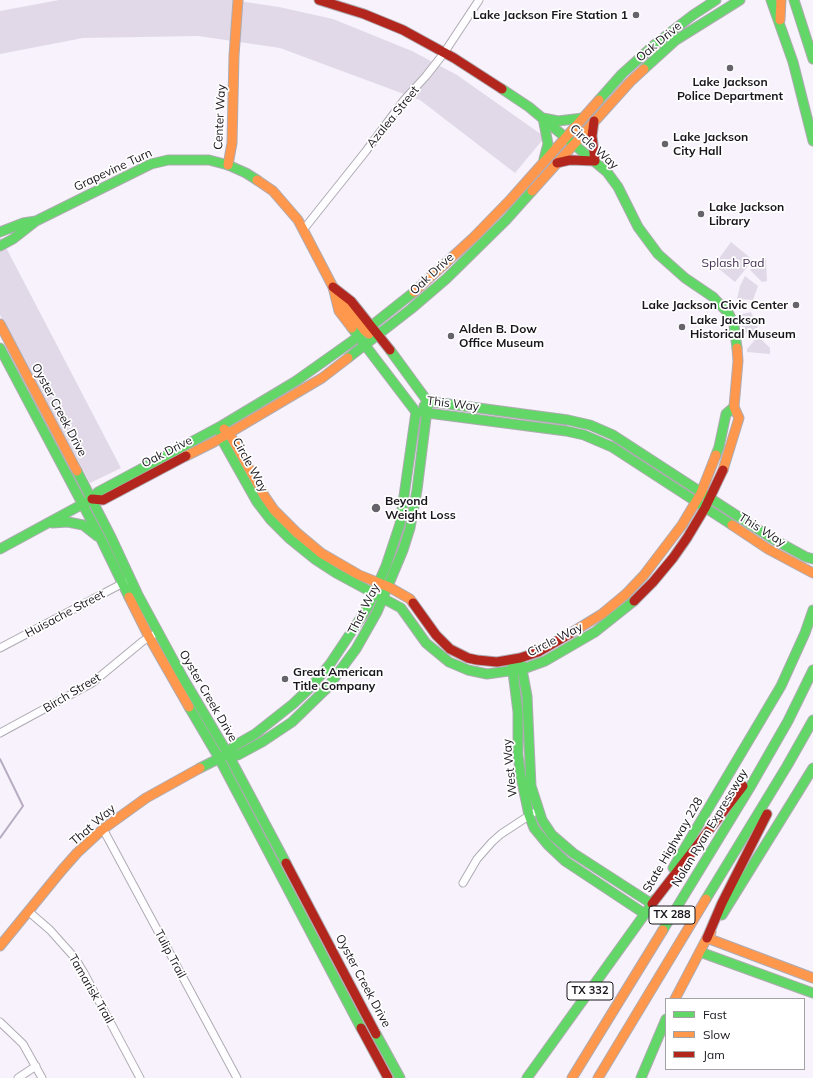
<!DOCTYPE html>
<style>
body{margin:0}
#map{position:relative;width:813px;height:1078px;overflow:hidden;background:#f7f2fc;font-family:Mulish,sans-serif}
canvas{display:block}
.legend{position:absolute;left:665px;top:998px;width:140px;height:72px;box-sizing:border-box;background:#fff;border:1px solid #a3a2a5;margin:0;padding:5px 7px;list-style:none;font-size:12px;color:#1a161d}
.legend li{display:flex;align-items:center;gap:8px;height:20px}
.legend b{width:20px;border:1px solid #a3a2a5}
</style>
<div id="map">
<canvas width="813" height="1078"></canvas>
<ul class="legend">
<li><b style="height:5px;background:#63d668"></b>Fast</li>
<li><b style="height:5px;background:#ff974d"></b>Slow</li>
<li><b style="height:5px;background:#b3261e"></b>Jam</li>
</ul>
</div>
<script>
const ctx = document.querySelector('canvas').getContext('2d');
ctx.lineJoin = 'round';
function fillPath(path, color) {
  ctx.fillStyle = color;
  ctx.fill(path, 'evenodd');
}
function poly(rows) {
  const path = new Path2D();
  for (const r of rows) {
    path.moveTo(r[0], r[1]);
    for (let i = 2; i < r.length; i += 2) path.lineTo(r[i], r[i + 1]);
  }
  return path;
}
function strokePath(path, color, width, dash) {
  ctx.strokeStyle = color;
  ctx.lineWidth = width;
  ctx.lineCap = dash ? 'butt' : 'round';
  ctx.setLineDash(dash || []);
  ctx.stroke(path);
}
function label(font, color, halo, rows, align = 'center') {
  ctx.font = font + ' Mulish,sans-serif';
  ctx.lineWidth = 3.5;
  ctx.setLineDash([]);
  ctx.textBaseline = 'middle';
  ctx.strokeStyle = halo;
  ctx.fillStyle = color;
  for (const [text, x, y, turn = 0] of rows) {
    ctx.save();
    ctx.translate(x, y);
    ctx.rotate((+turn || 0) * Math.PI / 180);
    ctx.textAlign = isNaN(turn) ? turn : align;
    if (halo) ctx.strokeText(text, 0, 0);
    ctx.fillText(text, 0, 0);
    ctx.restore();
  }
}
fillPath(poly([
 [59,0,232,0,279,7,333,19,412,51,457,75,545,137,515,173,420,100,280,48,198,36,83,38,0,54,0,11],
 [0,236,121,468,90,483,0,315],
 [731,242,753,260,735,282,714,265],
 [766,258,767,281,762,282,750,270,757,263],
 [745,276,758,286,753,300,737,299,740,286],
 [751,312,758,327,748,335,741,325,738,315],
 [758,336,770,348,770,354,747,352,747,349]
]), '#e1d9e8');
strokePath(poly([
 [0,759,23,806,0,838]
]), '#b8acc3', 2);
const street = poly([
 [303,230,366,151,404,100,426,76,444,53,479,0],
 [0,648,127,581],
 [0,733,92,683,143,641,153,635],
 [103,829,237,1078],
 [463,883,477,859,492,842,501,834,533,813],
 [28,911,50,930,75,958,84,973,140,1078],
 [0,1022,23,1044,42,1078],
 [18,1078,36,1066]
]);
const fast = poly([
 [771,0,793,62,813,141],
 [794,0,813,59],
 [644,69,676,40,740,0],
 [502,89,529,107,607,172,618,187,638,227,658,254,685,278,713,297,729,314,734,325,737,348],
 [599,100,622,74,654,45,693,15,716,0],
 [544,159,548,144,543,118,558,121,583,118],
 [0,232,23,223,36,221],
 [0,246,13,239,36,221,151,164,168,160,209,160,228,165,246,173,257,180],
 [352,328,416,412],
 [0,348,101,539,129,597],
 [348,358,411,309,446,279,506,220,532,191],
 [424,406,428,402,441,403,568,420,590,425,613,435,773,539,806,557,813,559],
 [420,412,566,431,584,435,612,447,732,525],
 [221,426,221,438,257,502,270,519,290,539,316,560,336,573,401,608,426,643,449,662,468,670,487,674,523,669,545,661,595,632,634,601],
 [716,455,719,447,726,414,734,407],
 [77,471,111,537,138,595,183,678,228,754,286,863],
 [52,523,68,522,83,525,97,536],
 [0,549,92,499,98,492,221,426,296,381,351,342,414,292],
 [512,664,518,712,518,755,521,777,529,815,534,828,548,845,565,861,645,914],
 [521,664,527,696,531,786,542,820,552,835,573,853,652,904,655,899],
 [189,707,219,758,361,1028],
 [228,754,238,755,262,742,292,722,327,688,356,649,377,612,403,550,410,528,417,490,428,402,390,350],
 [200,768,228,754,234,746,255,734,293,704,311,687,330,664,368,607,386,566,400,524,416,412],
 [673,868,781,686,805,633,813,610],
 [706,899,787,766,813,720],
 [722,915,813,768],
 [663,930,749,789,788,721,813,670],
 [700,952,813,993],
 [376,1034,400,1078],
 [527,1078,652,904],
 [641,1078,666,1019]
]);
const slow = poly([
 [780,20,781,0],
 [228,165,232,143,234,56,238,0],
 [257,180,273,191,298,220,333,287,339,311,352,328],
 [532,191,630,82,644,69],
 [414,292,474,237,511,199,599,100],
 [338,295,365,331,369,334],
 [0,324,77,471],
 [224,429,229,433,265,497,274,510,296,532,321,553,359,575,389,587,410,599,413,603],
 [186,456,214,442,322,378,348,358],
 [723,470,739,418,734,407,738,361,737,348],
 [732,525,768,549,813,573],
 [129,597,149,637,189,707],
 [571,633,602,614,626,594,644,575,682,525,701,493,716,455],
 [711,932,707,938,813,978],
 [0,946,62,870,77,853,103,829,146,798,200,768],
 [675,999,707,938],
 [572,1078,663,930],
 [598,1078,706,899]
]);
const jam = poly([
 [319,0,364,14,403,30,454,58,502,89],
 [557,163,570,160,595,161,592,136,594,121],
 [333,287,351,301,390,350],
 [92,499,103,500,186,456],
 [634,601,653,582,673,558,687,538,705,508,723,470],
 [413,603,436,635,450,649,468,658,477,660,497,662,520,658,538,652,571,633],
 [286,863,376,1034],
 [652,904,743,786],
 [707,938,722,903,767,814],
 [361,1028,388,1078]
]);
strokePath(street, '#afabb2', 9);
strokePath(fast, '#afabb2', 11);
strokePath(slow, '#afabb2', 11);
strokePath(jam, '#afabb2', 11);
strokePath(street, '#fefdff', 7);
strokePath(fast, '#63d668', 9);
strokePath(slow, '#ff974d', 9);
strokePath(jam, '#b3261e', 9);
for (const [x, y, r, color] of [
 [636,15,4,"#67636b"],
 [730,68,4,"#67636b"],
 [665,144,4,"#67636b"],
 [701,214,4,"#67636b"],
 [796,305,4,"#67636b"],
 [682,327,4,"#67636b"],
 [451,336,4,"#67636b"],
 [376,508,5,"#67636b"],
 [285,679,4,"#67636b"]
]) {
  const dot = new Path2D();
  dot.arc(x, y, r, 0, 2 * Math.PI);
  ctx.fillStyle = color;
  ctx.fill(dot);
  strokePath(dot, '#fff', 1.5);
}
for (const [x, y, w] of [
 [672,915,46],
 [590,991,46]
]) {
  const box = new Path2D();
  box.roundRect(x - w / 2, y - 9, w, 18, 3);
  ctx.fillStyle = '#fff';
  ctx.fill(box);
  strokePath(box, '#1a161d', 1);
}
label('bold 11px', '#1a161d', null, [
 ["TX 288",672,915],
 ["TX 332",590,991]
]);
label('bold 12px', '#1a161d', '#fff', [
 ["Lake Jackson Fire Station 1",628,15,"right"],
 ["Lake Jackson",730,82,"center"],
 ["Police Department",730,96,"center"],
 ["Lake Jackson",673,137],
 ["City Hall",673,151],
 ["Lake Jackson",709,207],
 ["Library",709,221],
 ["Lake Jackson Civic Center",788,305,"right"],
 ["Lake Jackson",690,320],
 ["Historical Museum",690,334],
 ["Alden B. Dow",459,329],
 ["Office Museum",459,343],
 ["Beyond",385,501],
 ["Weight Loss",385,515],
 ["Great American",293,672],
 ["Title Company",293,686]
], 'left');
label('12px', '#1a161d', '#fff', [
 ["Oak Drive",659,42,-40],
 ["Center Way",220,117,-87],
 ["Azalea Street",393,117,-51],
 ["Circle Way",594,147,42],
 ["Grapevine Turn",113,170,-25],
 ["Oak Drive",432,274,-43],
 ["This Way",453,404,7],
 ["Oyster Creek Drive",59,410,62],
 ["Oak Drive",167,452,-27],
 ["Circle Way",250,465,61],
 ["This Way",762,530,32],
 ["That Way",364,609,-63],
 ["Huisache Street",65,614,-28],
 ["Circle Way",555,640,-27],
 ["Birch Street",72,693,-31],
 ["Oyster Creek Drive",208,696,60],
 ["West Way",510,768,-96],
 ["That Way",93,825,-41],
 ["Nolan Ryan Expressway",710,828,-59],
 ["State Highway 228",673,845,-60],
 ["Tulip Trail",170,954,62],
 ["Oyster Creek Drive",363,981,62],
 ["Tamarisk Trail",91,989,60]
]);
label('12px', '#452e56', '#fff', [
 ["Splash Pad",733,263]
]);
</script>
